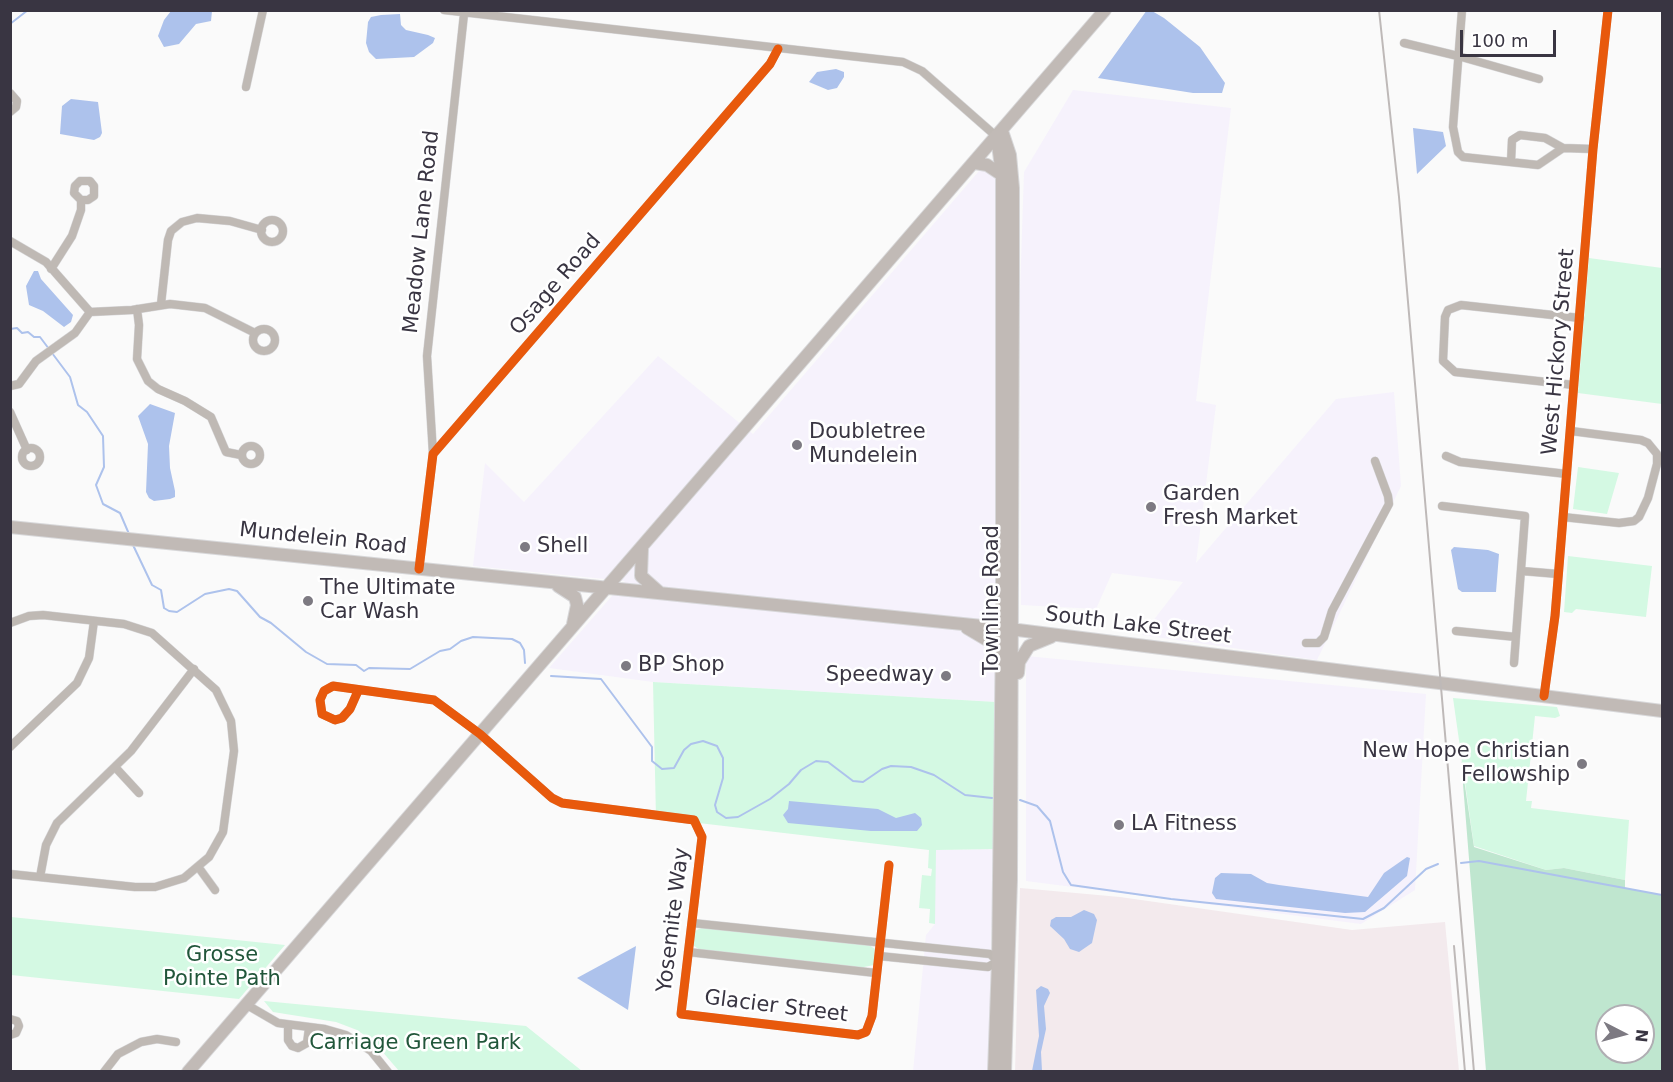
<!DOCTYPE html>
<style>
body{margin:0}
#map{position:relative;width:1673px;height:1082px;overflow:hidden;background:#fafafa;font-family:"DejaVu Sans",sans-serif}
canvas{display:block}
.frame{position:absolute;inset:0;border:12px solid #393542;pointer-events:none}
.north{position:absolute;left:1595px;top:1004px;width:60px;height:60px;box-sizing:border-box;background:#fff;border:2px solid #b0aeb3;border-radius:50%;rotate:96deg;font-size:16px;font-weight:700;line-height:24px;text-align:center;color:#393542}
.north::after{content:'';display:block;margin:auto;width:21px;height:27px;background:#7d7a82;clip-path:polygon(50% 0,100% 100%,50% 72%,0 100%)}
.scale{position:absolute;left:1460px;top:30px;width:96px;height:27px;box-sizing:border-box;border:3px solid #393542;border-top:0;padding-left:8px;font-size:18px;line-height:21px;white-space:nowrap;color:#393542;-webkit-text-stroke:4px #fff;paint-order:stroke}
</style>
<div id="map">
<canvas width="1673" height="1082"></canvas>
<div class="frame"></div>
<div class="north">N</div>
<div class="scale">100 m</div>
</div>
<script>
const ctx = document.querySelector('canvas').getContext('2d');
ctx.lineJoin = 'round';
function fillPath(path, color) {
  ctx.fillStyle = color;
  ctx.fill(path, 'evenodd');
}
function poly(rows) {
  const path = new Path2D();
  for (const r of rows) {
    if (r.length === 3) {
      path.moveTo(r[0] + r[2], r[1]);
      path.arc(r[0], r[1], r[2], 0, 2 * Math.PI);
      continue;
    }
    path.moveTo(r[0], r[1]);
    for (let i = 2; i < r.length; i += 2) path.lineTo(r[i], r[i + 1]);
  }
  return path;
}
function strokePath(path, color, width, dash) {
  ctx.strokeStyle = color;
  ctx.lineWidth = width;
  ctx.lineCap = dash ? 'butt' : 'round';
  ctx.setLineDash(dash || []);
  ctx.stroke(path);
}
function label(font, color, halo, rows, align = 'center') {
  ctx.font = font + ' "DejaVu Sans",sans-serif';
  ctx.lineWidth = 5;
  ctx.setLineDash([]);
  ctx.textBaseline = 'middle';
  ctx.strokeStyle = halo;
  ctx.fillStyle = color;
  for (const [text, x, y, turn = 0] of rows) {
    ctx.save();
    ctx.translate(x, y);
    ctx.rotate((+turn || 0) * Math.PI / 180);
    ctx.textAlign = isNaN(turn) ? turn : align;
    if (halo) ctx.strokeText(text, 0, 0);
    ctx.fillText(text, 0, 0);
    ctx.restore();
  }
}
fillPath(poly([
 [1073,90,1231,108,1196,401,1216,405,1196,563,1336,399,1394,392,1401,486,1317,660,1142,635,1183,582,1112,573,1096,609,1021,605,1020,291,1024,172],
 [986,170,995,174,999,186,996,702,653,682,549,668,625,581,473,566,485,463,524,502,658,356,753,434,979,171],
 [1026,656,1426,694,1415,890,1361,924,1026,881],
 [996,849,991,941,993,982,990,1071,913,1072,926,935,935,924,935,850]
]), '#f6f2fc');
fillPath(poly([
 [1020,888,1120,897,1352,930,1445,922,1459,1071,1015,1072]
]), '#f3eaed');
fillPath(poly([
 [1589,258,1662,268,1662,404,1578,393],
 [1578,467,1619,473,1607,514,1573,509],
 [1568,556,1652,566,1646,617,1576,609,1572,613,1564,612],
 [653,682,996,702,996,849,936,850,935,924,929,923,930,909,919,908,922,875,931,876,932,869,928,868,929,850,656,818],
 [1453,698,1557,707,1560,716,1555,718,1535,716,1526,801,1532,801,1531,808,1629,820,1625,880,1564,868,1546,870,1474,846],
 [11,917,285,945,239,999,11,975],
 [705,926,869,945,875,949,874,965,859,968,701,951,693,945,695,931],
 [264,1001,526,1026,582,1071,399,1071,374,1042,357,1030,336,1022,273,1012]
]), '#d4f9e3');
fillPath(poly([
 [1461,759,1474,847,1546,870,1564,868,1625,880,1625,888,1662,895,1662,1071,1486,1071],
 [1607,1016,1643,1016,1643,1052,1607,1052]
]), '#bfe6cf');
fillPath(poly([
 [1147,10,1152,11,1164,18,1200,47,1225,83,1222,93,1193,93,1098,78],
 [171,11,212,11,211,21,196,24,179,44,164,47,158,36,164,20],
 [400,14,401,25,406,30,428,35,435,38,433,43,414,57,376,59,369,52,366,43,368,22,371,17,381,15],
 [836,69,844,72,844,77,837,88,828,90,809,82,817,72],
 [71,99,98,102,102,133,100,137,94,140,60,134,62,106],
 [1413,128,1443,132,1446,146,1417,174],
 [34,271,38,271,41,279,73,315,71,322,64,327,43,311,29,305,26,286],
 [150,404,175,413,169,446,170,468,175,491,175,497,170,499,154,501,149,498,146,492,148,444,138,416],
 [1454,547,1488,550,1499,554,1496,592,1462,592,1458,589,1451,550],
 [789,801,878,809,896,818,915,813,921,818,922,825,917,831,871,831,788,823,783,815,788,809],
 [1407,857,1410,858,1407,876,1365,912,1345,913,1216,899,1212,893,1215,878,1221,873,1251,874,1267,883,1279,885,1368,897,1384,873],
 [1084,910,1094,914,1097,920,1092,943,1079,952,1070,949,1064,939,1050,926,1051,920,1056,917,1071,917],
 [636,946,628,1010,577,978],
 [1041,986,1048,989,1050,993,1044,1006,1046,1029,1041,1052,1042,1071,1032,1071,1039,1036,1036,990]
]), '#adc2ec');
strokePath(poly([
 [10,24,28,10],
 [10,329,17,328,22,333,28,332,34,337,40,337,49,349],
 [52,353,70,377,78,405,87,412,103,436,104,467,96,485,103,504,120,513,129,534],
 [133,545,152,585,161,590,164,608,169,611,177,612,205,594,229,589,237,591,260,617,271,623,306,652,327,664,356,665,364,671,369,668,410,669,440,651,450,649,461,641,473,637,512,639,520,643,524,650,525,663],
 [551,676,601,679,652,747,652,761,662,769,674,768,684,750,691,744,703,741,717,746,723,758,723,778,715,805,717,812,726,818,738,817,770,799,789,784,801,770,816,761,828,762,853,781,863,782,882,769,891,766,911,767,934,775,965,795,992,798],
 [1020,800,1037,806,1050,821,1063,872,1071,885,1171,899,1363,919,1384,908,1426,869,1438,864],
 [1461,863,1479,861,1662,895]
]), '#adc2ec', 2);
const minor = poly([
 [444,10,903,62,922,71,997,137],
 [1462,10,1453,127,1458,152,1463,157,1538,165,1563,148],
 [1404,43,1458,56,1539,79],
 [246,87,263,10],
 [10,93,17,101,16,107,10,112],
 [1511,162,1512,140,1520,135,1545,138,1563,148,1593,149],
 [272,231,11],
 [10,241,46,262,90,312],
 [51,269,72,236,81,210,81,200,74,193,75,186,80,181,90,181,94,186,94,196,88,200,81,200],
 [161,304,168,240,171,231,182,222,197,218,230,221,262,230],
 [137,309,139,325,137,359,148,381,158,389,185,401,211,417,226,452,241,455],
 [90,312,132,310,170,304,205,308,255,333],
 [264,340,11],
 [1574,385,1455,372,1443,361,1445,317,1448,310,1461,305,1580,318],
 [10,386,19,384,36,361,75,333,90,312],
 [10,412,27,450],
 [251,455,9],
 [31,457,9],
 [433,454,427,356,464,14],
 [1446,456,1460,462,1567,474],
 [1442,506,1525,516,1514,663],
 [1563,517,1619,523,1634,521,1639,517,1648,498,1657,464,1657,454,1648,443,1641,440,1571,431],
 [419,569,433,454,770,64,778,49],
 [1522,571,1558,574],
 [10,623,29,616,43,615,124,624,152,633,216,690,231,721,234,751,223,832,209,857,184,878,155,887,135,887,10,874],
 [1456,631,1516,637],
 [1306,643,1318,643,1324,637,1332,611,1389,504,1388,496,1375,461],
 [358,691,350,709,342,718,335,720,322,714,320,700,324,691,333,686,434,700,480,734,552,798,562,803,694,820,702,837,681,1014,858,1035,866,1032,872,1016,889,865],
 [1544,696,1555,616,1593,149,1608,10],
 [10,747,77,683,89,658,94,621],
 [115,767,139,793],
 [199,868,215,890],
 [40,877,46,845,57,823,131,751,194,669],
 [692,923,990,954,998,961,988,967,879,956],
 [688,952,876,973],
 [247,1005,278,1023,325,1029,346,1035,371,1051,388,1072],
 [10,1019,17,1021,19,1026,16,1033,10,1035],
 [288,1025,288,1040,292,1046,298,1048,307,1043,309,1028],
 [104,1072,118,1054,141,1042,157,1039,176,1042]
]);
const primary = poly([
 [1002,131,1010,155,1013,188,1013,277,1011,880,1005,1072],
 [975,163,987,165,1002,175],
 [10,527,1002,628,1662,711],
 [642,549,641,576,659,592],
 [558,586,575,597,577,605,573,624],
 [967,628,994,644,1000,657],
 [1018,673,1019,662,1029,646,1051,637],
 [188,1072,1105,10],
 [994,1072,998,961,1002,628,1002,175,997,137]
]);
strokePath(minor, '#d7d7d9', 9);
strokePath(primary, '#d7d7d9', 14);
strokePath(minor, '#bfb9b4', 8);
strokePath(primary, '#c1bab6', 12);
strokePath(poly([
 [1379,10,1399,197,1474,1072],
 [1454,946,1465,1072]
]), '#beb9b8', 2);
strokePath(poly([
 [419,569,433,454,770,64,778,49],
 [358,691,350,709,342,718,335,720,322,714,320,700,324,691,333,686,434,700,480,734,552,798,562,803,694,820,702,837,681,1014,858,1035,866,1032,872,1016,889,865],
 [1544,696,1555,616,1593,149,1608,10]
]), '#e8590c', 9);
for (const [x, y, r, color] of [
 [797,445,6,"#7d7a82"],
 [1151,507,6,"#7d7a82"],
 [525,547,6,"#7d7a82"],
 [308,601,6,"#7d7a82"],
 [626,666,6,"#7d7a82"],
 [946,676,6,"#7d7a82"],
 [1582,764,6,"#7d7a82"],
 [1119,825,6,"#7d7a82"]
]) {
  const dot = new Path2D();
  dot.arc(x, y, r, 0, 2 * Math.PI);
  ctx.fillStyle = color;
  ctx.fill(dot);
  strokePath(dot, '#fff', 2);
}
label('21px', '#393542', '#fff', [
 ["Meadow Lane Road",422,232,-84],
 ["Osage Road",556,285,-49],
 ["West Hickory Street",1559,352,-85],
 ["Mundelein Road",323,539,6],
 ["Townline Road",993,600,-90],
 ["South Lake Street",1138,626,7],
 ["Yosemite Way",674,920,-83],
 ["Glacier Street",776,1007,7]
]);
label('21px', '#393542', '#fff', [
 ["Doubletree",809,433],
 ["Mundelein",809,457],
 ["Garden",1163,495],
 ["Fresh Market",1163,519],
 ["Shell",537,547],
 ["The Ultimate",320,589],
 ["Car Wash",320,613],
 ["BP Shop",638,666],
 ["Speedway",934,676,"right"],
 ["New Hope Christian",1570,752,"right"],
 ["Fellowship",1570,776,"right"],
 ["LA Fitness",1131,825]
], 'left');
label('21px', '#21563a', '#fff', [
 ["Grosse",222,956],
 ["Pointe Path",222,980],
 ["Carriage Green Park",415,1044]
]);
</script>
